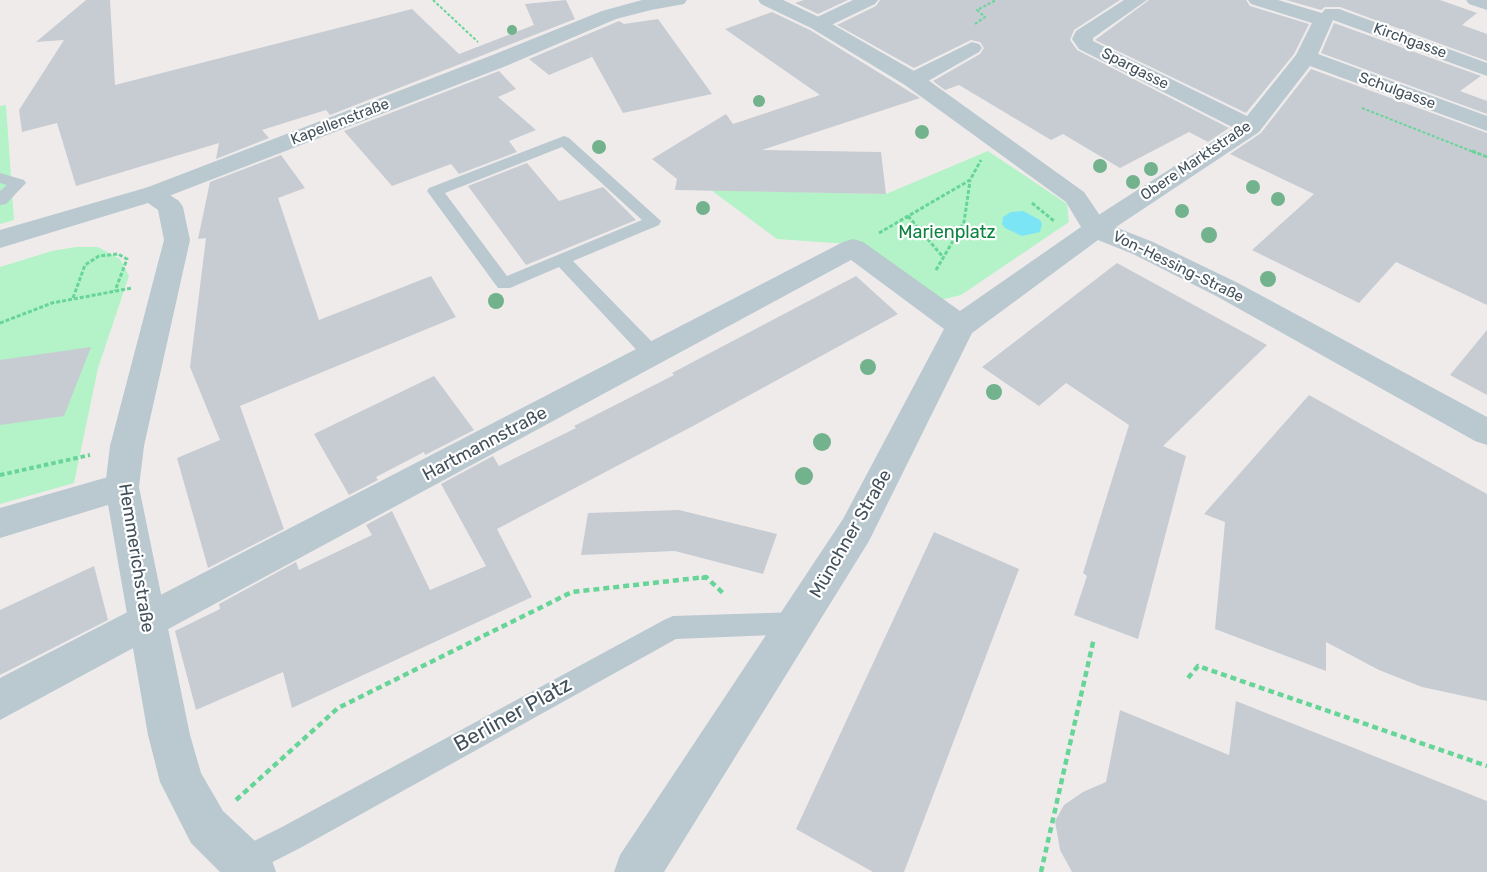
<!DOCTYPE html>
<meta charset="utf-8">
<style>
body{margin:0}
canvas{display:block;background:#efebeb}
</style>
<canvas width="1487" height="872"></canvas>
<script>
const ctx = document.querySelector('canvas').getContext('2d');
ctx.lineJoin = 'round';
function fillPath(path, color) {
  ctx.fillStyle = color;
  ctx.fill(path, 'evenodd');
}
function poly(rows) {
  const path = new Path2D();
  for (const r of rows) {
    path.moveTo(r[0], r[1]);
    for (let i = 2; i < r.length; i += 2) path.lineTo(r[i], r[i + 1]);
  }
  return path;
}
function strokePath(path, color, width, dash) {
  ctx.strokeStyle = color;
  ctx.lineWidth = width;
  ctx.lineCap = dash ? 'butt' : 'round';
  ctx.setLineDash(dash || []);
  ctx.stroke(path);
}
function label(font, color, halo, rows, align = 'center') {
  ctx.font = font + ' Rubik,sans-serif';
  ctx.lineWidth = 4.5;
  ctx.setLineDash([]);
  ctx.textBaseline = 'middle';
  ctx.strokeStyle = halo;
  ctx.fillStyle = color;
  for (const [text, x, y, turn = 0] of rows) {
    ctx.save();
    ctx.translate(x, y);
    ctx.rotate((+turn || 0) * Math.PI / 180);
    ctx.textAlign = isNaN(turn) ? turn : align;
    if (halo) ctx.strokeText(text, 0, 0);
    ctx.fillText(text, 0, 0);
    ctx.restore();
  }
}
fillPath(poly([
 [6,105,14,220,0,224,0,106],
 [988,151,1067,204,1069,222,961,295,941,300,863,245,777,239,711,190,886,194],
 [76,247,98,247,120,259,129,276,98,368,74,483,0,504,0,267,52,251]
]), '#b3f3c7');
fillPath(poly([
 [1023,211,1040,220,1042,224,1040,232,1022,236,1005,228,1002,224,1003,217,1011,212]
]), '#7be5f6');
fillPath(poly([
 [86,0,110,0,115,85,412,9,459,54,534,25,525,4,566,0,575,19,330,115,326,110,262,130,269,138,216,159,219,143,76,186,57,123,22,132,19,110,64,40,36,42],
 [804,0,848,0,818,14,795,3],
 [880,0,1120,0,1074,30,1070,40,1077,50,1229,128,1208,142,1189,132,1120,168,1063,134,1051,140,959,85,945,90,933,81,980,54,984,48,980,42,971,40,914,68,837,25,876,6],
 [1149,0,1246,0,1250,6,1309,24,1294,54,1246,113,1095,40],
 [1286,0,1440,0,1477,13,1462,25,1487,34,1487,61,1340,7,1325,7,1321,10],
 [772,12,810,30,920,98,762,150,881,152,886,194,675,190,677,179,652,159,726,114,733,124,820,95,725,29],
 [658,19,712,94,623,113,589,51,592,57,549,75,529,59,619,21,624,24],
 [1334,23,1481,76,1460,91,1487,101,1487,114,1321,53],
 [1311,69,1487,133,1487,305,1396,262,1359,303,1252,250,1314,194,1230,154,1261,133],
 [499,71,516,89,498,97,536,130,509,141,517,152,459,174,451,164,392,186,344,131],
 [281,155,305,188,278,198,319,320,431,276,456,317,240,406,284,529,208,568,177,458,220,440,190,367,206,238,198,239,210,182],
 [527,163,559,201,603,187,636,220,526,265,468,186],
 [1117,263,1267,345,1163,446,1186,456,1138,639,1074,615,1087,576,1083,573,1129,425,1066,383,1039,406,982,367],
 [856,276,898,314,693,426,497,529,532,597,292,708,283,672,196,710,175,631,220,609,219,604,296,562,299,570,372,535,366,525,392,511,430,590,486,566,441,484,493,456,499,466,576,428,574,426,674,375,672,373],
 [1487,330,1487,395,1450,375],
 [91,347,64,416,0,425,0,360],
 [434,376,474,430,425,455,424,452,376,477,378,480,349,495,314,434],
 [1309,395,1487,494,1487,701,1422,687,1379,670,1326,642,1326,671,1215,629,1225,522,1204,514],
 [679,510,777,534,763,574,675,551,581,555,588,513],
 [934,532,1019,569,904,872,873,872,796,829],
 [94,566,108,620,0,675,0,610],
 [1236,701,1487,801,1487,872,1072,872,1060,850,1055,821,1064,805,1083,792,1106,782,1120,710,1229,755]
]), '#c7ccd2');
strokePath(poly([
 [433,0,478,42],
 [975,24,985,17,977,10,996,0],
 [1362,108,1476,153]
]), '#67d597', 2, [3, 2]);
strokePath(poly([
 [1472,151,1487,157],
 [1032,203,1054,221],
 [908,216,943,257],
 [879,233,970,180,981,160],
 [936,270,964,222,970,181],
 [73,298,85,265,99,256,118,254,127,259,115,291],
 [0,323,52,303,132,288]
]), '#67d597', 3, [4, 2]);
strokePath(poly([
 [0,475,90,455],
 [694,578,707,578]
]), '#67d597', 4, [4.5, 3]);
strokePath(poly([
 [1188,678,1198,666,1487,766],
 [236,800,338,708,572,592,706,577,725,595],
 [1041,872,1094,638]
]), '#67d597', 4.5, [6, 4]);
fillPath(poly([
 [564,136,569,138,661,221,659,225,573,261,660,350,663,355,660,360,653,362,646,360,559,267,510,288,498,288,427,191,429,188,564,136],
 [562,147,642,220,507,276,445,193,562,147],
 [0,173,24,180,26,183,6,204,0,205,0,191,7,185,0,183,0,173],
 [798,612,807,615,810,623,807,631,798,634,676,639,302,847,253,872,231,872,227,862,232,852,282,827,664,620,673,616,798,612]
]), '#bac8d0');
fillPath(poly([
 [853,0,878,0,875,4,825,28,811,28,808,24,811,20,853,0],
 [1124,0,1147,0,1093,38,1093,41,1247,116,1296,55,1312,23,1251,4,1248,0,1278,0,1322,13,1325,9,1339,9,1487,63,1487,76,1333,20,1318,54,1487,116,1487,131,1310,66,1259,132,1104,235,1095,237,1086,235,1082,229,1086,223,1234,128,1079,49,1072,39,1076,31,1124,0],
 [1466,0,1487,0,1487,10,1469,4,1466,0],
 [972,42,979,44,982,48,979,52,921,85,913,87,905,85,902,80,905,75,972,42]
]), '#bac8d0');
fillPath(poly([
 [642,0,687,0,684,4,651,10,616,19,506,66,161,199,152,202,143,199,139,194,143,189,490,56,602,11,642,0],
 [758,0,783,0,825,20,921,75,1084,192,1105,223,1153,242,1238,283,1487,417,1487,445,1475,441,1218,297,1133,254,1098,240,972,333,869,541,664,872,614,872,620,855,843,519,944,329,851,260,0,720,0,678,843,242,853,239,863,242,960,311,1081,227,1066,202,905,85,811,28,761,4,758,0],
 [122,473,134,477,139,487,134,497,0,538,0,508,122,473]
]), '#bac8d0');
fillPath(poly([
 [152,186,161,189,179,201,183,207,190,240,144,446,139,487,190,735,201,773,223,811,270,855,276,872,220,872,191,843,160,782,148,735,105,487,110,446,164,240,158,210,148,203,0,248,0,230,152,186]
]), '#bac8d0');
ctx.fillStyle = '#72b28c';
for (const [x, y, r] of [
 [512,30,5],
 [759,101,6],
 [922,132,7],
 [599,147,7],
 [1100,166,7],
 [1151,169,7],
 [1133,182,7],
 [1253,187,7],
 [1278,199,7],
 [703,208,7],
 [1182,211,7],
 [1209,235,8],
 [1268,279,8],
 [496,301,8],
 [868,367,8],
 [994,392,8],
 [822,442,9],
 [804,476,9]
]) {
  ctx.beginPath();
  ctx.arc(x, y, r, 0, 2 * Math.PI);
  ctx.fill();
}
label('15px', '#42515b', '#fff', [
 ["Kirchgasse",1410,41,20],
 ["Spargasse",1135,69,27],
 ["Schulgasse",1397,91,20],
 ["Kapellenstraße",340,122,-21],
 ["Obere Marktstraße",1196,161,-34],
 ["Von-Hessing-Straße",1178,267,26]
]);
label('18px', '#0c833f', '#fff', [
 ["Marienplatz",947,233]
]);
label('18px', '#42515b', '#fff', [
 ["Hartmannstraße",485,444,-28],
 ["Münchner Straße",851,534,-60],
 ["Hemmerichstraße",136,558,81]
]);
label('21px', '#42515b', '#fff', [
 ["Berliner Platz",513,715,-29]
]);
</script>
